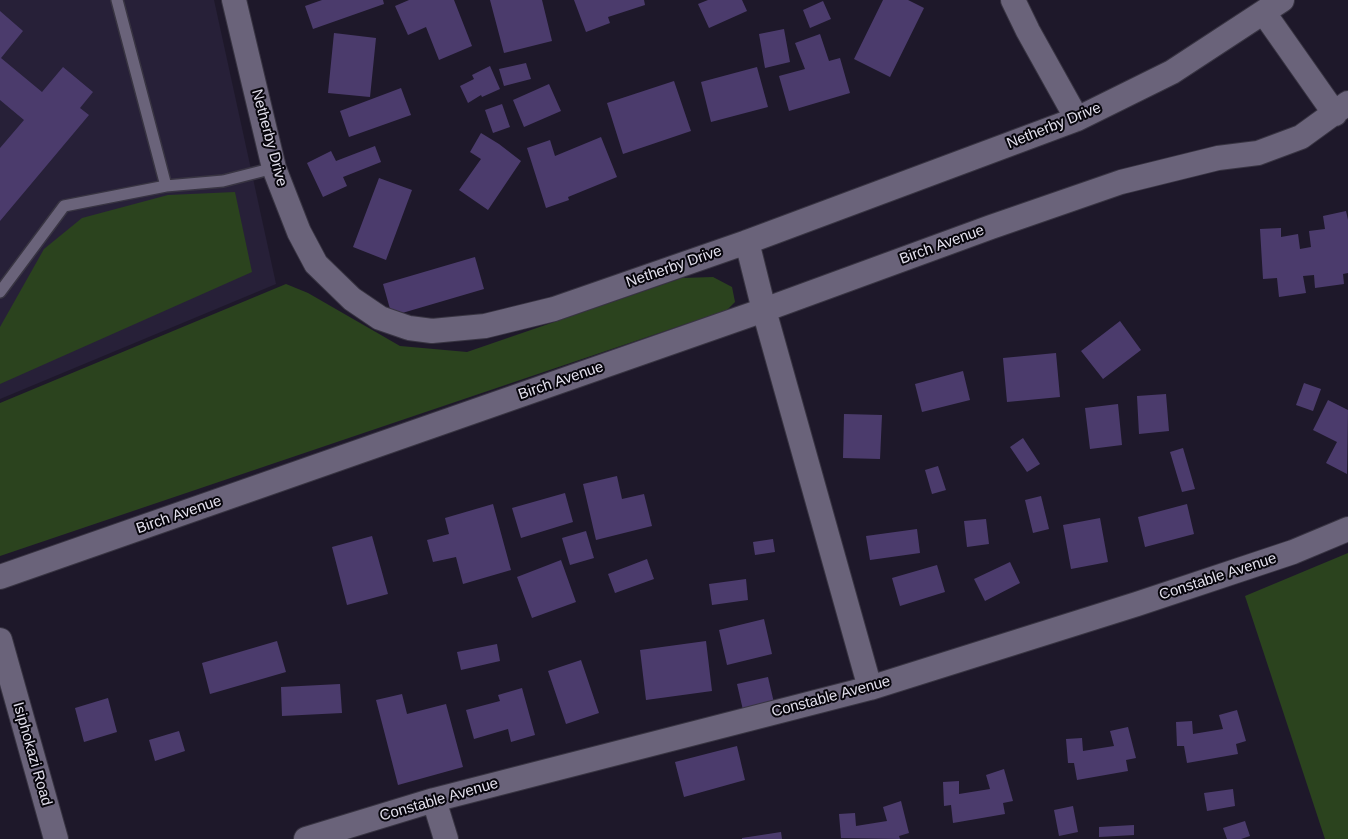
<!DOCTYPE html>
<style>
body{margin:0}
canvas{display:block;background:#1e182a}
</style>
<canvas width="1348" height="839"></canvas>
<script>
const ctx = document.querySelector('canvas').getContext('2d');
ctx.lineJoin = 'round';
function fillPath(path, color) {
  ctx.fillStyle = color;
  ctx.fill(path, 'evenodd');
}
function poly(rows) {
  const path = new Path2D();
  for (const r of rows) {
    path.moveTo(r[0], r[1]);
    for (let i = 2; i < r.length; i += 2) path.lineTo(r[i], r[i + 1]);
  }
  return path;
}
function strokePath(path, color, width, dash) {
  ctx.strokeStyle = color;
  ctx.lineWidth = width;
  ctx.lineCap = dash ? 'butt' : 'round';
  ctx.setLineDash(dash || []);
  ctx.stroke(path);
}
function label(font, color, halo, rows, align = 'center') {
  ctx.font = font + ' Arial,sans-serif';
  ctx.lineWidth = 4;
  ctx.setLineDash([]);
  ctx.textBaseline = 'middle';
  ctx.strokeStyle = halo;
  ctx.fillStyle = color;
  for (const [text, x, y, turn = 0] of rows) {
    ctx.save();
    ctx.translate(x, y);
    ctx.rotate((+turn || 0) * Math.PI / 180);
    ctx.textAlign = isNaN(turn) ? turn : align;
    if (halo) ctx.strokeText(text, 0, 0);
    ctx.fillText(text, 0, 0);
    ctx.restore();
  }
}
fillPath(poly([
 [0,0,214,0,276,284,0,399]
]), '#272038');
fillPath(poly([
 [235,192,252,272,0,384,0,327,44,249,82,218,168,195],
 [713,277,732,287,735,302,727,310,0,556,0,403,286,284,308,293,400,346,467,352,682,278],
 [1348,553,1348,839,1325,839,1245,596]
]), '#2b431e');
fillPath(poly([
 [322,0,383,0,384,4,313,29,305,6],
 [409,0,454,0,472,46,439,60,426,27,408,35,395,6],
 [490,0,542,0,552,41,504,53],
 [574,0,644,0,645,5,608,17,610,23,586,32],
 [708,0,742,0,747,11,709,28,698,4],
 [883,0,908,0,924,8,890,77,854,59],
 [823,1,831,19,810,28,803,10],
 [0,11,23,31,1,58,42,92,63,67,93,92,80,108,89,115,0,221,0,148,24,120,0,100],
 [784,29,790,62,765,68,759,34],
 [334,33,376,38,370,97,328,93],
 [820,34,829,61,840,58,850,93,789,111,779,76,805,69,795,43],
 [526,63,531,79,504,86,499,69],
 [490,66,500,89,482,97,481,95,468,103,460,86,474,79,472,75],
 [757,67,768,107,711,122,701,82],
 [674,81,691,131,623,154,607,103],
 [549,84,561,111,524,127,513,100],
 [401,88,411,115,349,137,340,111],
 [502,104,510,127,493,133,485,110],
 [481,133,499,144,521,161,488,210,459,190,481,159,470,152],
 [601,137,617,177,568,197,569,200,546,208,527,148,550,140,555,156],
 [375,146,381,162,343,177,347,186,323,197,307,163,331,151,336,161],
 [379,178,412,190,386,260,353,247],
 [1346,211,1348,220,1348,273,1343,274,1344,284,1315,288,1314,275,1303,276,1306,293,1279,297,1277,278,1263,279,1260,229,1281,228,1281,237,1298,234,1300,249,1311,247,1309,231,1325,229,1323,216],
 [475,257,484,289,392,316,383,284],
 [1120,321,1141,350,1103,379,1081,351],
 [1056,353,1060,397,1007,402,1003,358],
 [963,371,970,400,922,412,915,384],
 [1304,383,1321,389,1313,411,1296,405],
 [1166,394,1169,431,1139,434,1137,396],
 [1328,400,1348,410,1347,474,1326,463,1337,442,1313,430],
 [1118,404,1122,445,1090,449,1085,408],
 [844,414,882,415,880,459,843,458],
 [1023,438,1040,464,1027,472,1010,447],
 [1183,448,1195,489,1182,492,1170,452],
 [938,466,946,490,932,494,925,470],
 [617,476,622,499,644,494,652,526,596,540,583,484],
 [565,493,573,522,521,538,512,508],
 [1041,496,1049,529,1033,533,1025,500],
 [493,504,511,570,463,584,456,557,433,562,427,540,449,534,445,518],
 [1187,504,1194,534,1145,547,1138,517],
 [1100,518,1108,562,1071,569,1063,525],
 [986,519,989,544,967,547,964,521],
 [917,529,920,553,870,560,866,536],
 [586,531,594,558,570,565,562,538],
 [372,536,388,594,347,605,332,547],
 [773,539,775,552,755,555,753,542],
 [647,559,654,579,615,593,608,574],
 [561,560,576,602,532,618,517,577],
 [1010,562,1020,583,985,601,974,579],
 [937,565,945,592,900,606,892,578],
 [746,579,748,600,712,605,709,584],
 [764,619,772,654,727,665,719,630],
 [277,641,286,672,210,694,202,663],
 [706,641,712,691,646,700,640,650],
 [497,644,500,661,461,670,457,652],
 [581,660,599,713,566,724,548,671],
 [768,677,774,703,743,710,737,684],
 [340,684,342,713,282,716,281,687],
 [522,688,535,735,511,742,508,729,474,739,466,710,500,701,498,695],
 [402,694,407,714,446,704,463,767,398,785,376,700],
 [108,698,117,732,84,742,75,708],
 [1237,710,1246,741,1236,744,1238,754,1187,763,1184,746,1177,746,1176,722,1192,721,1193,734,1223,729,1219,715],
 [1128,727,1136,758,1126,760,1128,771,1077,780,1074,763,1068,763,1066,739,1082,738,1083,751,1114,746,1110,731],
 [179,731,185,751,155,761,149,740],
 [737,746,745,780,684,797,675,762],
 [1004,769,1013,801,1003,803,1005,814,953,823,951,805,944,806,943,782,959,781,959,794,990,789,986,775],
 [1233,789,1235,806,1207,811,1204,793],
 [901,801,909,833,899,836,900,839,841,838,839,814,855,813,856,826,887,821,883,807],
 [1073,806,1078,832,1059,836,1054,810],
 [1245,821,1250,836,1241,839,1227,839,1223,828],
 [1134,825,1134,835,1099,837,1099,827],
 [781,832,782,839,742,839,742,838]
]), '#4b3b6c');
const lane = poly([
 [117,0,166,186],
 [0,292,64,206,166,186,223,181,274,168]
]);
const street = poly([
 [234,0,274,168,299,232,316,264,352,299,380,318,409,328,432,331,485,326,554,309,747,242,1077,119,1172,72,1282,0],
 [1013,0,1028,31,1077,119],
 [1264,13,1335,114],
 [747,242,764,310,870,688],
 [0,577,764,310,991,227,1121,182,1218,158,1258,153,1301,137,1348,103],
 [0,640,56,839],
 [434,800,446,839],
 [306,839,434,800,870,688,1137,604,1293,552,1348,529]
]);
strokePath(lane, '#383442', 14);
strokePath(street, '#383442', 26);
strokePath(lane, '#6a637a', 11);
strokePath(street, '#6a637a', 24);
label('15px', '#e2dfec', '#07050c', [
 ["Netherby Drive",1054,126,-22],
 ["Netherby Drive",269,138,75],
 ["Birch Avenue",942,245,-20],
 ["Netherby Drive",674,267,-19],
 ["Birch Avenue",561,381,-19],
 ["Birch Avenue",179,515,-19],
 ["Constable Avenue",1218,577,-18],
 ["Constable Avenue",831,697,-15],
 ["Isiphokazi Road",32,754,74],
 ["Constable Avenue",439,800,-16]
]);
</script>
